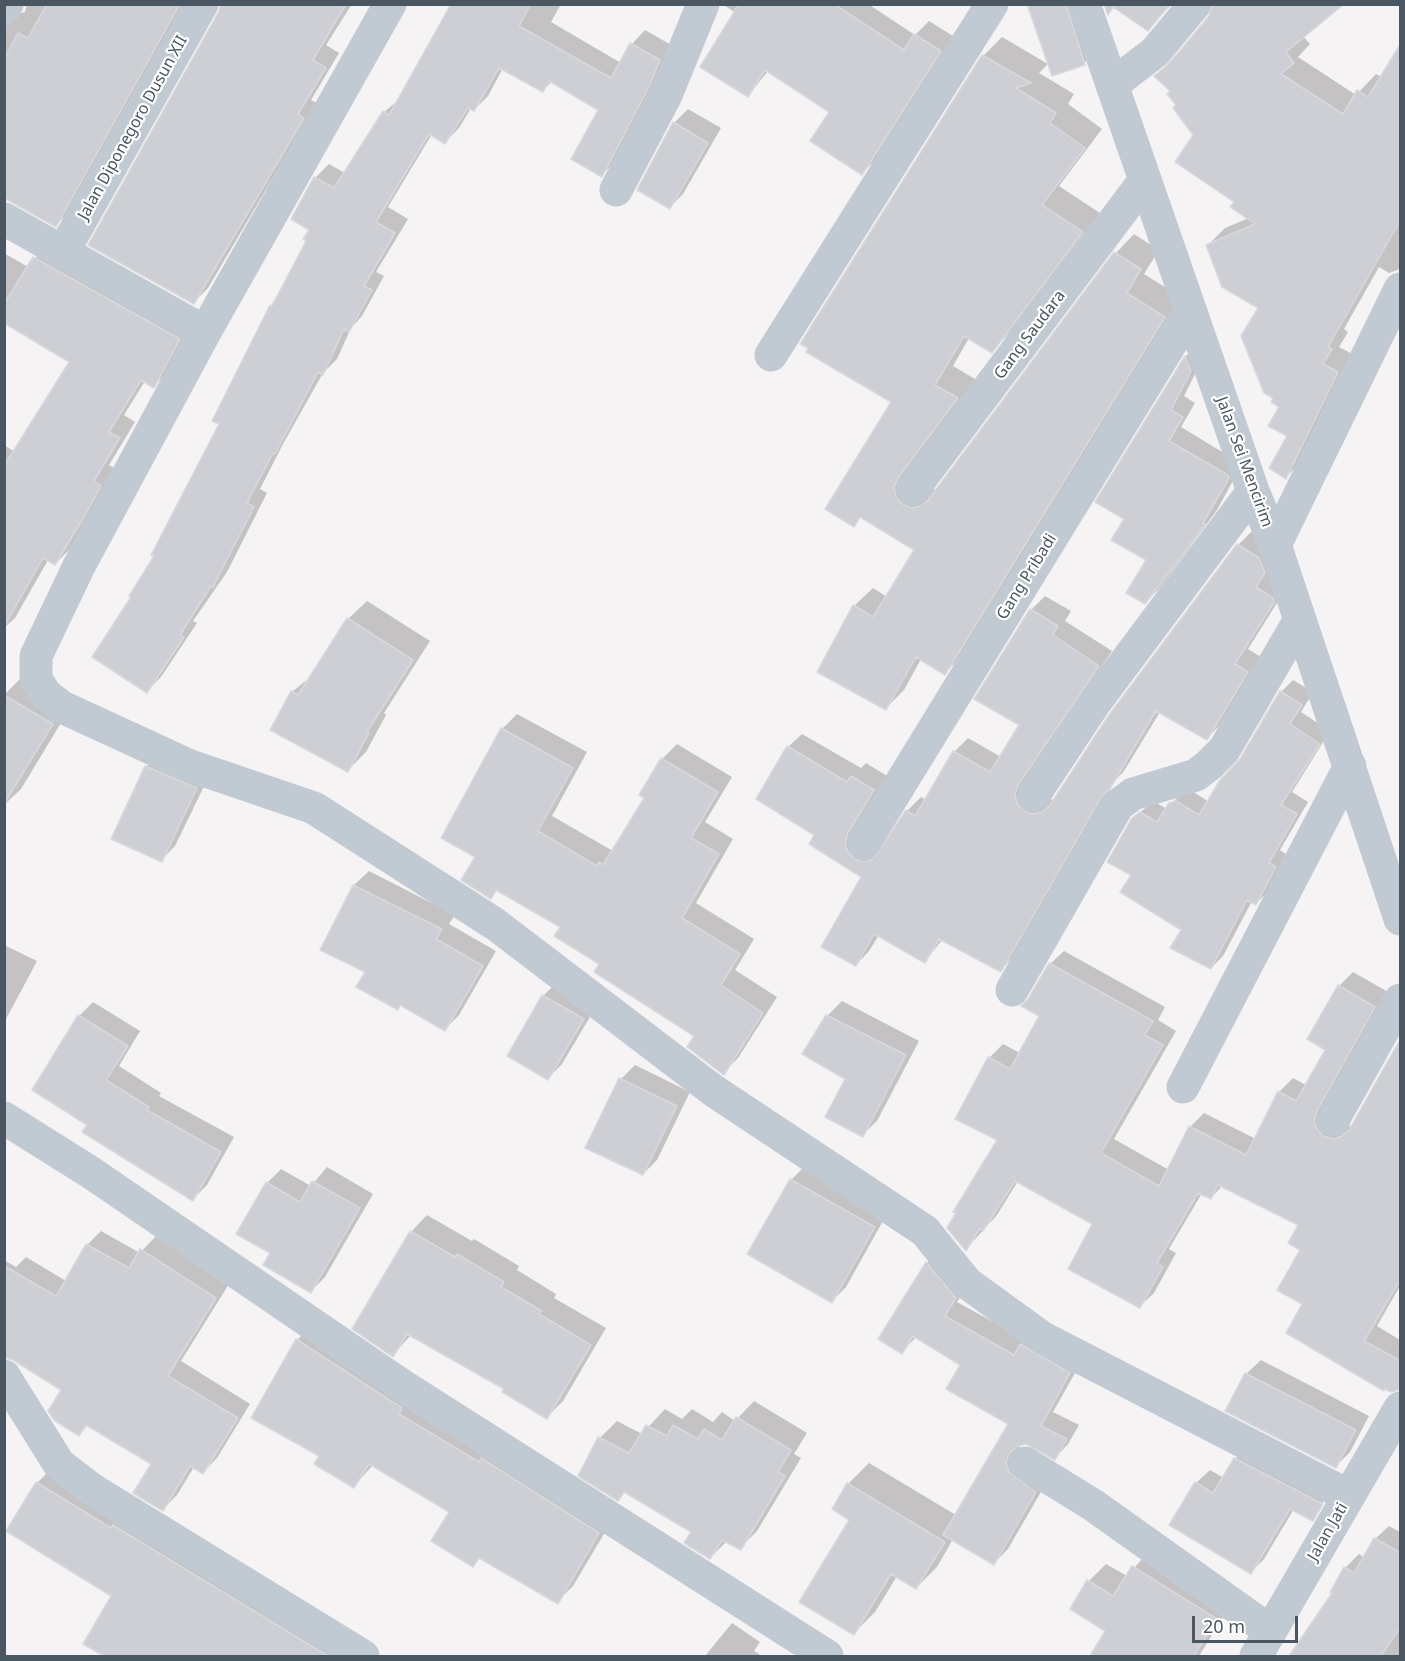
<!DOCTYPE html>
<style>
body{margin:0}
#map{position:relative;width:1405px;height:1661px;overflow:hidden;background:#f5f3f3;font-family:"Noto Sans",sans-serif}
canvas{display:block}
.frame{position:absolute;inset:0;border:6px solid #4a5661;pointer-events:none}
.scale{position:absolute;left:1192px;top:1616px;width:106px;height:27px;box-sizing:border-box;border:3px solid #4a5661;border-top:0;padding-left:8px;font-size:18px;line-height:21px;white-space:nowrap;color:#4a5661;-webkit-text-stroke:4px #fff;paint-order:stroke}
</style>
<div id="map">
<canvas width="1405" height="1661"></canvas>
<div class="frame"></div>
<div class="scale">20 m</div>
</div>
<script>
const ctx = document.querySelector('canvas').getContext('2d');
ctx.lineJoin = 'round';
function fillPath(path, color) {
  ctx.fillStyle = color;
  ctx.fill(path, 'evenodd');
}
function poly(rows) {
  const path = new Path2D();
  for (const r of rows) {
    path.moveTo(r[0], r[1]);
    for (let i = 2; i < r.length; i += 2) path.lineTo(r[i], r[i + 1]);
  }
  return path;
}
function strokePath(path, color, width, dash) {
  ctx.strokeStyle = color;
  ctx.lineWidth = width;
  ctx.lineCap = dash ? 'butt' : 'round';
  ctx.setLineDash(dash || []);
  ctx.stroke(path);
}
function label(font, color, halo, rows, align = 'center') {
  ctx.font = font + ' "Noto Sans",sans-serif';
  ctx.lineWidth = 4.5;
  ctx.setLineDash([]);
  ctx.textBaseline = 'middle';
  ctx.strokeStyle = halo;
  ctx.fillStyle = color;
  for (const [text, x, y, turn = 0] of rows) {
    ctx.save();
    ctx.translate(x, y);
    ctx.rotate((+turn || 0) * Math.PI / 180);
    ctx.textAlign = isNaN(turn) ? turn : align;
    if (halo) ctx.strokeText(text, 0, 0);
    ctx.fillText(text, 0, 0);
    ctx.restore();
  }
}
fillPath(poly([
 [27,4,185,4,70,211,56,225,4,195,4,7,18,14,25,12],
 [222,4,352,4,326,45,339,53,311,100,317,103,208,288,194,302],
 [454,4,561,4,551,22,621,63,632,44,645,30,673,46,615,161,602,175,600,110,552,81,543,91,503,68,488,96,474,110,471,108,459,128,445,142,432,134,388,207,408,219,376,272,384,276,362,316,351,328,337,359,323,373,283,444,260,489,267,493,227,572,193,621,197,623,161,677,147,691,133,597,221,424,271,306,308,241,311,229,293,218,315,178,329,164,345,173,384,112,400,99],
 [722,4,868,4,915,35,929,21,953,36,876,160,862,173,831,112,768,71,748,96,736,13],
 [1029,4,1084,4,1098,49,1084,63],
 [1105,4,1172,4,1148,29,1114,6],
 [1211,17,1303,36,1310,44,1298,57,1356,95,1376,74,1382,77,1400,46,1400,269,1389,273,1379,267,1344,329,1348,332,1339,347,1354,355,1303,460,1286,477,1289,436,1281,406,1275,397,1260,308,1208,245,1225,228,1249,218,1195,135,1172,91,1156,76],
 [1002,37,1048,64,1039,73,1074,94,1068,104,1102,129,1059,186,1100,213,1010,333,991,351,969,338,953,366,975,379,931,490,939,488,1116,253,1134,234,1159,250,1144,274,1182,298,963,655,945,673,921,659,904,690,886,708,854,606,873,588,887,597,916,550,861,517,853,525,893,401,802,343,983,56],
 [688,109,721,128,683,194,669,208,674,123],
 [50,241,195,323,170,370,154,386,145,381,124,415,135,422,109,465,116,469,71,548,55,564,48,560,15,618,4,628,4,445,15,452,71,361,4,322,4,253,28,267],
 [1199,344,1204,356,1184,396,1195,403,1181,427,1242,464,1217,510,1159,589,1145,602,1148,560,1126,518,1098,501,1186,356],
 [1252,531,1287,587,1248,649,1261,657,1222,723,1207,738,1160,712,1124,771,1115,781,1014,956,1001,970,943,939,925,961,879,935,869,951,856,965,863,876,817,835,788,747,802,734,861,768,866,763,887,776,879,849,885,847,907,811,921,797,926,800,954,752,968,738,1001,757,1021,725,1031,610,1045,596,1071,611,1065,621,1112,651,1031,770,1047,800,1056,799,1111,716,1238,545],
 [367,601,430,641,384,713,386,715,366,752,348,770,292,692,313,675,348,619],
 [25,674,73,703,21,789,4,805,4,695],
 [1293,680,1313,692,1301,712,1330,731,1292,792,1308,802,1280,850,1287,855,1268,892,1256,903,1252,901,1223,956,1211,968,1183,929,1133,875,1133,819,1153,801,1167,809,1183,791,1189,789,1209,802,1241,760,1281,692],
 [517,714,587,752,552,816,613,851,646,797,662,759,677,744,732,777,705,822,733,839,696,903,754,939,735,970,777,997,738,1058,723,1073,696,1035,601,963,562,926,498,890,491,897,477,856,502,729],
 [160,753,210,774,175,846,161,860,146,767],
 [369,871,455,915,449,924,496,951,459,1015,445,1029,401,1004,397,1008,367,971,322,949,354,885],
 [4,945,37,961,4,1023],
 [1064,951,1165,1007,1158,1020,1176,1031,1114,1139,1169,1170,1190,1127,1204,1113,1256,1139,1279,1092,1293,1078,1306,1085,1327,1049,1339,986,1353,972,1388,992,1349,1126,1354,1124,1400,1041,1400,1286,1377,1326,1400,1340,1400,1388,1389,1392,1288,1332,1304,1303,1300,1225,1222,1186,1211,1198,1202,1193,1169,1249,1176,1253,1154,1293,1140,1306,1094,1224,1018,1181,997,1215,966,1249,999,1140,989,1058,1003,1044,1020,1053,1041,1015,1030,1000,1050,964],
 [557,982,597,1005,562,1064,548,1078,543,996],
 [842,1001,919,1041,877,1121,862,1135,847,1078,804,1054,828,1015],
 [93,1002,140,1031,119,1066,161,1093,159,1096,234,1137,207,1185,193,1199,89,1124,79,1016],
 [635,1065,690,1092,657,1160,643,1174,621,1079],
 [805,1166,888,1212,846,1287,832,1301,791,1180],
 [327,1167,373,1194,325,1277,311,1291,272,1253,267,1183,281,1169,311,1186],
 [427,1215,472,1241,474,1239,519,1266,517,1270,556,1294,554,1298,606,1328,563,1401,547,1417,506,1388,411,1335,393,1355,411,1232],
 [101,1231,140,1253,156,1236,229,1284,181,1361,250,1404,217,1458,203,1472,194,1467,177,1495,163,1509,153,1464,88,1425,79,1434,63,1389,13,1358,4,1356,4,1260,16,1267,26,1257,66,1281,87,1245],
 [940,1250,969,1284,957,1302,1026,1340,1083,1359,1053,1412,1079,1425,1068,1444,1055,1458,1026,1443,1020,1444,1019,1449,1049,1478,1008,1549,994,1563,953,1539,937,1567,916,1588,897,1576,875,1612,854,1633,848,1484,869,1463,956,1515,1010,1423,962,1364,917,1336,902,1352,880,1338,927,1263],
 [313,1324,614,1517,573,1586,557,1602,481,1557,473,1565,451,1512,373,1465,354,1486,321,1455,297,1340],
 [1261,1360,1369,1416,1350,1452,1336,1466,1246,1374],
 [754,1401,807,1433,794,1454,801,1458,757,1531,740,1548,727,1541,710,1558,693,1531,626,1491,618,1499,600,1438,617,1421,642,1434,665,1409,682,1419,692,1409,713,1422,722,1412,735,1421],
 [1249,1445,1331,1488,1322,1504,1294,1509,1264,1559,1251,1572,1196,1483,1210,1470,1224,1478,1235,1459],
 [52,1468,367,1656,107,1656,85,1644,113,1595,37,1483],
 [1389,1526,1400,1532,1400,1656,1291,1656,1334,1592,1332,1591,1345,1568,1359,1554,1365,1558,1375,1539],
 [1151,1549,1233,1601,1199,1656,1092,1656,1107,1631,1089,1581,1106,1564,1127,1576],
 [732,1623,760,1642,754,1651,762,1656,705,1656]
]), '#0003');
const building = poly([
 [47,4,180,4,56,227,4,198,4,59,18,33,28,38,47,4],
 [221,4,346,4,313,60,326,68,298,114,304,118,194,304,88,245,218,13,221,4],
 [451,4,531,4,519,26,611,78,630,43,660,60,649,87,602,177,571,159,598,110,549,81,543,92,499,68,474,111,468,108,445,144,429,134,376,222,395,233,364,286,372,290,349,332,344,329,323,375,318,372,275,454,273,453,247,503,254,507,213,587,211,586,180,635,184,637,147,693,92,657,131,597,129,596,154,556,151,555,219,424,212,421,270,305,272,306,306,241,303,239,309,230,291,219,314,177,334,188,383,111,389,115,451,4],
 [739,4,834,4,904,50,914,34,941,51,862,175,810,141,829,112,765,70,748,97,700,67,739,4],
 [1027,4,1066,4,1085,65,1052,76,1027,4],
 [1104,4,1170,4,1148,31,1113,7,1108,15,1104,4],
 [1213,4,1344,4,1286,52,1294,63,1281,74,1343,114,1357,90,1368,97,1401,43,1401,219,1328,347,1332,349,1323,364,1338,372,1286,479,1269,468,1287,436,1268,426,1279,407,1271,402,1273,398,1264,393,1241,336,1258,308,1222,287,1206,245,1255,224,1230,207,1234,202,1175,162,1193,135,1173,108,1176,105,1167,94,1170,91,1154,76,1169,64,1209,16,1213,4],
 [982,55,1031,83,1016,88,1056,113,1050,123,1085,148,1042,205,1083,232,992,353,964,336,935,385,958,398,898,478,894,487,896,497,902,504,911,508,921,506,928,500,1114,252,1141,269,1127,293,1165,317,945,675,916,657,886,710,817,672,853,605,873,617,914,550,860,517,854,527,825,509,891,402,806,352,808,348,800,344,982,55],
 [673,122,708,143,670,209,637,190,673,122],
 [33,257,180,339,154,388,141,380,109,432,120,438,94,481,101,486,84,517,55,565,43,558,4,627,4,466,69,362,4,323,4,304,33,257],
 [1185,356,1191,371,1171,410,1183,417,1169,441,1228,475,1229,478,1203,523,1205,524,1145,604,1126,593,1146,560,1111,540,1124,519,1095,502,1185,356],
 [1237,544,1259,558,1265,573,1256,587,1273,598,1274,602,1235,664,1248,672,1207,740,1156,711,1111,787,1102,796,1001,972,939,939,925,963,874,934,856,966,821,947,861,877,809,844,814,835,756,799,787,746,847,782,851,776,874,790,848,833,845,843,848,852,855,859,864,862,873,859,906,810,915,816,953,751,990,772,1019,725,974,699,1030,609,1058,626,1053,635,1099,666,1018,785,1015,794,1017,803,1023,810,1032,814,1042,812,1050,805,1109,715,1237,544],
 [347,618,413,660,367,732,369,733,348,772,270,730,291,691,298,695,347,618],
 [1280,691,1302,705,1290,724,1320,744,1281,805,1297,814,1269,863,1276,867,1256,905,1247,900,1211,969,1170,948,1181,930,1120,892,1131,875,1107,862,1132,818,1140,812,1157,822,1169,803,1176,801,1199,815,1220,780,1240,759,1280,691],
 [4,695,53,724,4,804,4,695],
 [501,728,573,768,538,831,597,866,599,862,603,865,644,798,639,795,661,758,718,792,691,838,719,854,682,918,740,954,721,985,763,1013,724,1075,687,1047,694,1036,594,972,599,964,554,936,560,927,496,890,491,899,461,880,475,857,441,838,501,728],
 [145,766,197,788,162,862,111,839,145,766],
 [353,885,442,929,436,939,483,966,445,1031,400,1005,398,1010,356,987,365,972,320,950,353,885],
 [1049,963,1153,1021,1145,1035,1163,1045,1101,1153,1159,1186,1189,1126,1246,1155,1278,1091,1296,1101,1325,1050,1307,1039,1338,985,1375,1007,1317,1111,1314,1121,1317,1129,1323,1136,1334,1139,1342,1136,1349,1130,1401,1038,1401,1279,1364,1341,1401,1361,1401,1389,1391,1392,1385,1388,1384,1391,1286,1333,1302,1304,1277,1290,1300,1250,1288,1243,1298,1225,1218,1185,1211,1199,1198,1193,1157,1263,1163,1267,1140,1308,1068,1269,1092,1224,1015,1181,983,1231,980,1228,966,1251,947,1228,956,1213,953,1212,997,1140,955,1119,988,1057,1010,1069,1039,1016,1021,1006,1028,999,1049,963],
 [542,995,584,1019,548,1080,507,1056,542,995],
 [78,1015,128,1046,106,1080,149,1107,147,1110,221,1152,193,1201,82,1132,87,1125,32,1090,78,1015],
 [826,1015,906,1055,863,1137,825,1117,845,1079,802,1054,826,1015],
 [619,1078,677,1106,643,1175,585,1148,619,1078],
 [790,1179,875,1227,832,1303,747,1254,790,1179],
 [312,1181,360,1208,311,1293,263,1265,270,1253,236,1234,266,1182,300,1202,312,1181],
 [410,1231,455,1257,457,1254,504,1282,501,1287,542,1311,539,1314,591,1345,547,1419,502,1392,504,1389,407,1334,393,1357,352,1329,410,1231],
 [86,1244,129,1268,140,1249,216,1298,168,1376,238,1418,203,1474,190,1466,163,1511,133,1493,151,1464,86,1425,79,1436,54,1420,48,1411,61,1390,13,1360,4,1357,4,1266,56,1296,86,1244],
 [926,1262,956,1298,945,1316,1014,1355,1020,1344,1070,1373,1041,1426,1067,1439,1055,1460,1026,1444,1017,1446,1009,1454,1006,1463,1009,1472,1036,1492,994,1565,943,1535,1008,1424,946,1389,960,1365,913,1336,902,1354,878,1339,926,1262],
 [296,1339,402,1408,399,1414,479,1462,481,1458,599,1533,558,1604,479,1558,473,1567,431,1541,449,1512,369,1464,354,1488,314,1464,319,1456,251,1418,296,1339],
 [1245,1373,1356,1430,1336,1468,1225,1411,1245,1373],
 [736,1417,791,1450,778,1472,785,1476,741,1550,722,1540,710,1559,684,1543,691,1532,624,1492,618,1501,578,1476,598,1437,629,1453,646,1425,667,1436,673,1425,698,1439,704,1429,722,1440,736,1417],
 [1234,1458,1323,1504,1313,1521,1290,1509,1251,1574,1169,1525,1195,1482,1213,1493,1234,1458],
 [36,1482,111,1528,113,1525,328,1656,104,1656,83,1644,111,1596,6,1531,36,1482],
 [847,1483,945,1542,916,1589,891,1574,854,1635,799,1602,849,1520,832,1509,847,1483],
 [1374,1538,1401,1553,1401,1626,1381,1656,1289,1656,1332,1593,1330,1592,1344,1567,1354,1573,1374,1538],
 [1132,1566,1217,1619,1194,1656,1090,1656,1105,1631,1070,1609,1087,1580,1113,1596,1132,1566]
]);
fillPath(building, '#cdcfd5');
strokePath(building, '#d7d9de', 1.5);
strokePath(poly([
 [390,4,205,332,79,566,36,656,36,679,46,695,62,707,188,765,314,808,495,924,714,1091,925,1231,967,1283,1043,1338,1349,1496],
 [1084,4,1253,491,1275,545,1400,919],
 [4,9,7,4],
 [1112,85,1155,52,1195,4],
 [616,190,666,95,703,4],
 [4,219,205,332],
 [63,252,202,4],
 [771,355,992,4],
 [913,489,1145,180],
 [1275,545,1400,289],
 [1034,795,1094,704,1253,491],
 [864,843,1190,312],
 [1012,990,1118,805,1133,794,1196,775,1209,765,1224,750,1299,621],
 [1183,1087,1350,766],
 [4,1118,90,1172,406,1388,827,1656],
 [1333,1120,1400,1000],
 [4,1376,59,1464,93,1490,363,1656],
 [1025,1463,1093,1505,1270,1631],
 [1256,1656,1400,1408]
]), '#c1cad2', 33);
label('16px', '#4a5661', '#fff', [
 ["Jalan Diponegoro Dusun XII",133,128,-61],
 ["Gang Saudara",1030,335,-53],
 ["Jalan Sei Mencirim",1244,462,70],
 ["Gang Pribadi",1027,577,-58],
 ["Jalan Jati",1328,1532,-60]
]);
</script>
